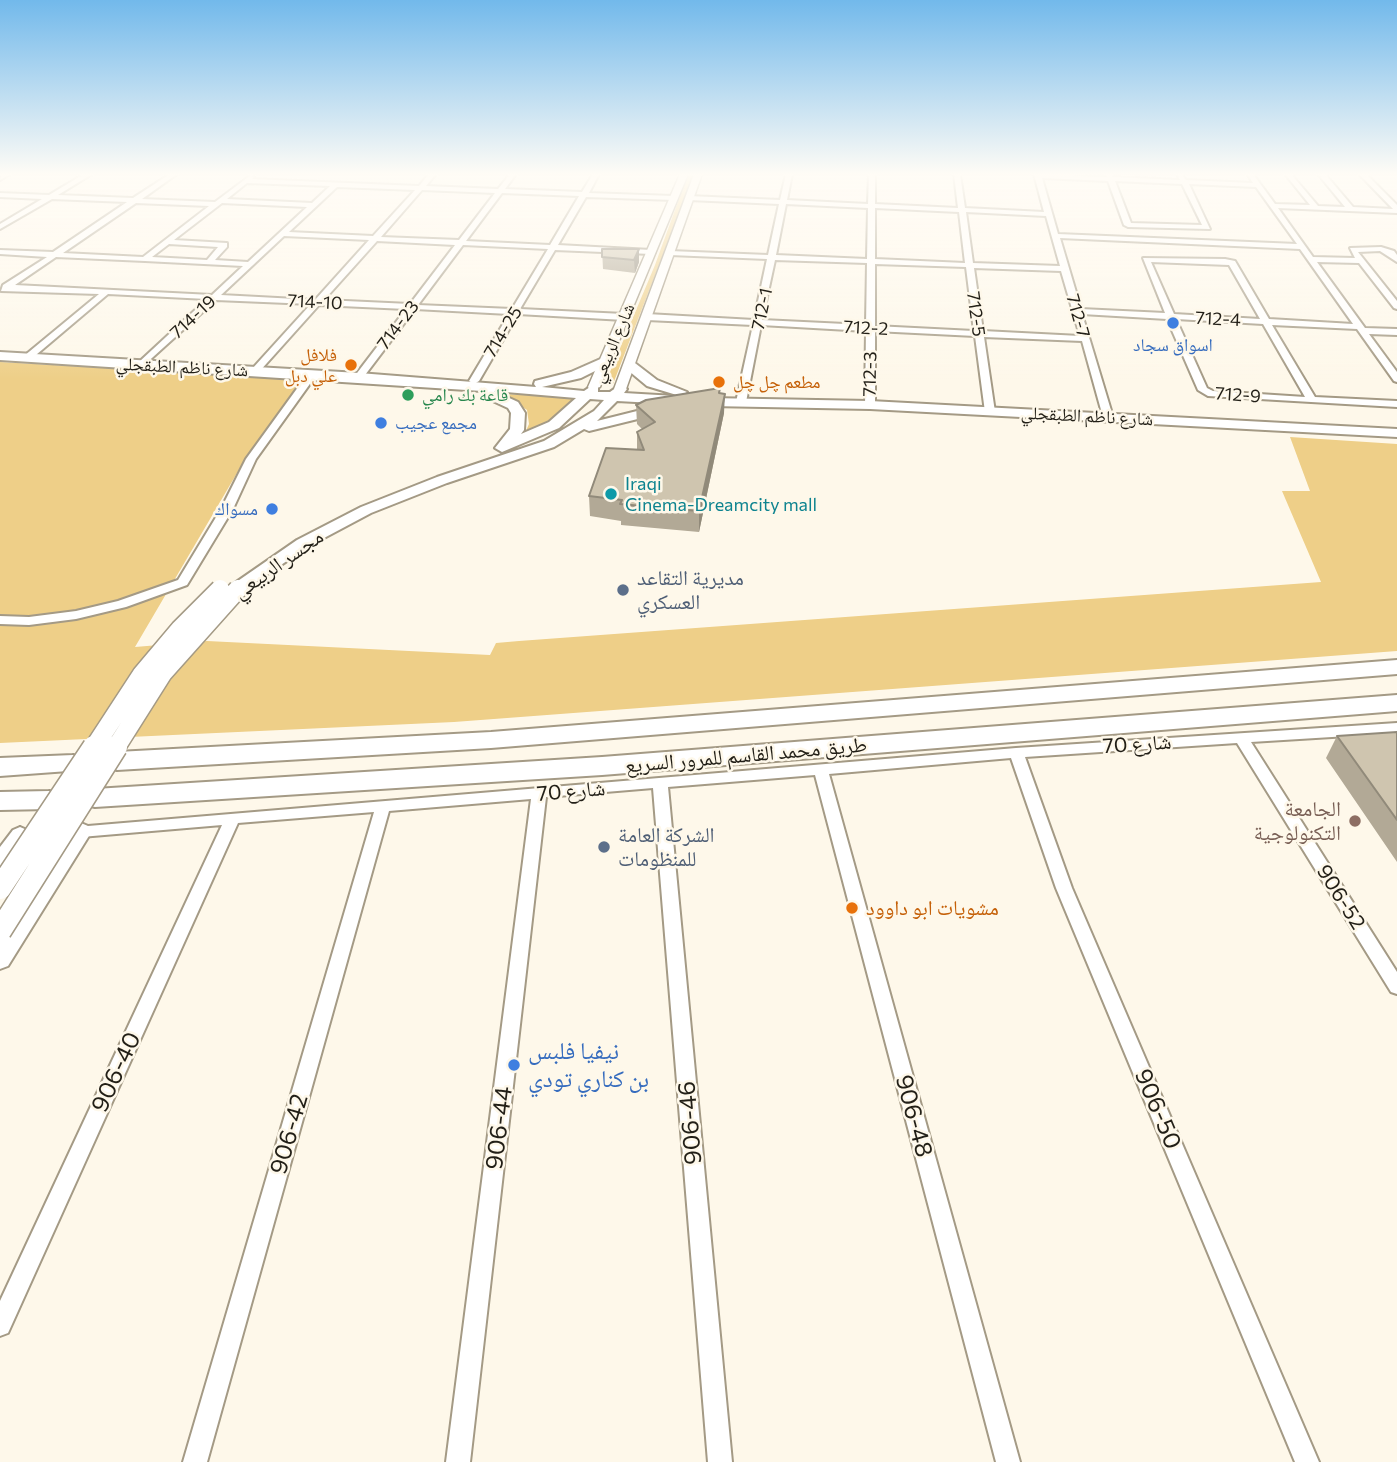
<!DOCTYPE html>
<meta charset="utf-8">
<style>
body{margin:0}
canvas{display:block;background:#fef8ea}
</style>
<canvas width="1397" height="1462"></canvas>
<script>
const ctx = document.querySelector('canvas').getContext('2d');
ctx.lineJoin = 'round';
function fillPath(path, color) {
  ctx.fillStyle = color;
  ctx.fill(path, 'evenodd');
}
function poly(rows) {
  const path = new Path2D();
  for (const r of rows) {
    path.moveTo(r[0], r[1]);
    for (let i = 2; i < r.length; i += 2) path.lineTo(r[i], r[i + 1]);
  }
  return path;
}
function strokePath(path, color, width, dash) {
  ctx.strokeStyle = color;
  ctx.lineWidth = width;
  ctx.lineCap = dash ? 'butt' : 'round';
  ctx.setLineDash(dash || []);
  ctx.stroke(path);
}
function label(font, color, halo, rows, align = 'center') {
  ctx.font = font + ' Commissioner,"Noto Naskh Arabic",sans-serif';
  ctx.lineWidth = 5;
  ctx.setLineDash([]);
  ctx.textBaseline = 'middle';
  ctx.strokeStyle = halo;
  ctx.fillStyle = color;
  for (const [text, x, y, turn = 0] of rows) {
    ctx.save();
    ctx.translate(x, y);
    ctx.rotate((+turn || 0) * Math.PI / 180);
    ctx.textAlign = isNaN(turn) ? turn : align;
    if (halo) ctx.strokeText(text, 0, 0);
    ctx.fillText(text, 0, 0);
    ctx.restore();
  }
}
fillPath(poly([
 [688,174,694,174,613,384,607,386,605,384,655,265],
 [0,362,303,379,247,456,135,647,207,641,490,655,496,643,519,641,1321,582,1282,491,1310,491,1290,437,1397,444,1397,651,454,722,0,743],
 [503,394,578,397,551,420,525,433,529,424,527,410]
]), '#eecf88');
const minor = poly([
 [2,174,10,174,0,180,2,174],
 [84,174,92,174,58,195,133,198,170,174,177,174,142,199,215,202,251,175,254,177,252,179,419,186,429,174,436,174,426,186,498,189,510,174,516,174,505,189,582,192,593,174,599,174,589,193,674,196,677,198,674,200,586,197,558,245,651,250,655,252,651,254,555,250,520,309,624,314,628,317,624,320,518,314,479,381,474,384,469,381,509,314,415,309,362,379,359,380,354,377,406,309,319,305,258,373,255,374,250,371,252,369,311,304,216,300,142,367,137,364,139,362,207,299,108,294,30,360,24,360,24,356,99,294,1,291,3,285,47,257,0,254,0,250,53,252,127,202,52,199,0,229,0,224,42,199,0,197,0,193,49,195,84,174],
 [247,183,330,186,312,203,227,199,247,183],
 [337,187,415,190,373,236,289,232,337,187],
 [422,190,495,193,459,240,381,237,422,190],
 [502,193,579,196,550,245,466,241,502,193],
 [136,203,209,206,143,257,63,253,136,203],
 [222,203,307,207,248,262,215,260,227,247,227,243,174,240,222,203],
 [284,236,369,240,315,300,221,295,284,236],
 [377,241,455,245,410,304,324,300,377,241],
 [169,244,218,247,207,260,152,257,169,244],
 [463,245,548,249,512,309,418,305,463,245],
 [56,257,145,261,243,266,212,295,15,285,56,257],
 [786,174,792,174,787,200,868,204,869,174,875,174,875,204,958,208,954,174,960,174,965,208,1044,212,1034,174,1107,177,1106,174,1112,174,1113,177,1180,180,1178,176,1181,174,1186,180,1253,183,1247,174,1253,174,1275,204,1310,205,1285,174,1291,174,1318,206,1345,207,1318,174,1325,174,1353,207,1393,209,1359,174,1366,174,1397,205,1397,213,1278,208,1313,257,1355,258,1350,248,1381,247,1394,251,1397,255,1397,262,1380,251,1358,252,1397,301,1397,309,1394,308,1359,263,1317,262,1365,328,1397,329,1397,335,1369,334,1397,372,1397,382,1394,381,1357,329,1272,325,1315,397,1397,401,1397,407,1208,396,1198,390,1167,319,1082,314,1113,417,1111,419,1103,417,1082,341,984,337,995,412,990,415,985,412,975,336,875,331,875,405,870,408,865,405,866,331,761,325,746,402,738,404,736,402,753,325,647,320,643,317,647,314,754,320,767,259,670,255,666,253,670,251,768,255,779,204,689,200,686,198,689,196,780,200,786,174],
 [1042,178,1108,181,1124,225,1128,227,1210,229,1189,184,1256,187,1297,244,1058,234,1042,178],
 [1115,181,1182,184,1202,225,1131,223,1115,181],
 [786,204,868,208,867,259,776,255,786,204],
 [875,208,959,212,965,263,875,259,875,208],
 [966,212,1046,216,1060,266,973,263,966,212],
 [1060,238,1300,249,1353,324,1269,319,1235,261,1225,259,1143,258,1165,313,1081,309,1060,238],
 [775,260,867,263,866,325,762,320,775,260],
 [1151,262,1229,265,1260,319,1174,314,1151,262],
 [875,264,966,267,974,331,875,326,875,264],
 [974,268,1061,271,1080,336,983,331,974,268],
 [1176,319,1263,324,1305,397,1213,391,1207,388,1176,319],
 [309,372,317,374,256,459,233,509,187,585,126,607,76,619,29,625,0,624,0,616,29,617,76,611,118,601,178,580,221,509,246,459,309,372],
 [1397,723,1397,733,1251,742,1397,972,1397,994,1391,992,1237,743,1025,757,1072,888,1319,1462,1295,1462,1056,888,1011,758,829,774,1020,1462,996,1462,815,775,668,787,732,1462,708,1462,653,788,546,797,470,1462,446,1462,531,799,389,811,207,1462,183,1462,374,812,238,823,8,1333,0,1336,0,1301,222,825,81,837,76,835,73,831,76,827,1016,748,1397,723]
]);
const tertiary = poly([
 [680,174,688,174,600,387,590,390,588,387,680,174],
 [694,174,702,174,626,389,616,392,614,389,694,174]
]);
const secondary = poly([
 [0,352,359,373,536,387,534,384,535,381,571,372,605,357,609,358,609,364,581,378,542,387,584,391,593,385,598,386,598,392,610,392,620,385,627,389,624,393,710,398,870,401,1397,429,1397,437,870,409,710,406,617,401,597,421,661,405,668,409,666,412,589,431,584,429,554,447,447,483,371,513,309,546,238,594,230,589,232,585,297,540,361,507,437,477,544,441,594,411,604,400,590,399,559,428,502,452,495,448,510,429,511,413,508,408,482,396,482,391,0,360,0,352],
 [494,391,576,398,549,422,521,434,524,430,525,413,518,402,494,391],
 [631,360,657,380,687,392,680,396,647,386,629,371,625,364,631,360],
 [81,823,88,826,92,831,8,966,0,969,0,939,74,826,81,823],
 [20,827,27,830,31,835,8,870,0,872,0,847,13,830,20,827]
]);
const motorway = poly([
 [1397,660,1397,674,491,748,117,770,108,767,104,761,108,755,117,752,491,732,1397,660],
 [1397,695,1397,711,602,775,95,807,86,805,82,798,86,791,95,789,602,757,1397,695],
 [73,755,82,758,86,764,82,770,0,776,0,758,73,755],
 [49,791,58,793,62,800,58,807,49,809,0,810,0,792,49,791]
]);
strokePath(minor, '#a49a85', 4);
strokePath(tertiary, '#a49a85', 3);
strokePath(secondary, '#a49a85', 4);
strokePath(motorway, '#a49a85', 4);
fillPath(minor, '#fff');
fillPath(tertiary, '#fff');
fillPath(secondary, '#fff');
fillPath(motorway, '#fff');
const secondaryBridgeFar1 = poly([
 [93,749,142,674,180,629,220,589],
 [115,749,163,673,238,589]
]);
const secondaryBridge = poly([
 [0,888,94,747],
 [0,931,116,747]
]);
strokePath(secondaryBridgeFar1, '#a49a85', 21, []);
strokePath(secondaryBridge, '#a49a85', 25, []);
strokePath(secondaryBridgeFar1, '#fff', 18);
strokePath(secondaryBridge, '#fff', 22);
fillPath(poly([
 [602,249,639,262,635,273,603,269],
 [720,393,724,413,699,532,621,525,621,521,590,516,589,496,637,450,637,432,642,429,637,424,636,405],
 [1397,732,1397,862,1326,758,1337,736]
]), '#b2a996');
fillPath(poly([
 [639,249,639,262,635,273,634,260],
 [725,394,724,413,699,532,699,511]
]), '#918a7a');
const building = poly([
 [602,249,639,249,634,260,602,257,602,249],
 [720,388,719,393,725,394,699,511,620,504,622,500,589,496,606,448,644,450,637,432,655,422,636,405,646,400,720,388],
 [1397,732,1397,820,1337,736,1397,732]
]);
fillPath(building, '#cfc5af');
strokePath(building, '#918a7a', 2);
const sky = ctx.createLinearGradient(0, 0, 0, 379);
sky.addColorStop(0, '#72b9eb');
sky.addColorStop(0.46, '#fffcf6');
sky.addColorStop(1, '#fffcf600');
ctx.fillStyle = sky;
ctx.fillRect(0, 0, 1397, 379);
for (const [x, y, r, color] of [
 [1173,323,7,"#3f7fe0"],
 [351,365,7,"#e8710a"],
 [719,382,7,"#e8710a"],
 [408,395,7,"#2e9e5b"],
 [381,423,7,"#3f7fe0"],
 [611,494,7,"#0f9aa8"],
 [272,509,7,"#3f7fe0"],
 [623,590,7,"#5c6f8a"],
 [1355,821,7,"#8d6e63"],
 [604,847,7,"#5c6f8a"],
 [852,908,7,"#e8710a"],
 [514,1065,7,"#3f7fe0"]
]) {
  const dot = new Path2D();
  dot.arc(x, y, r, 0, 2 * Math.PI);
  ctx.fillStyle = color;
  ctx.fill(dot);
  strokePath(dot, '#fef8ea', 2.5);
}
label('18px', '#221f17', '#fef8ea', [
 ["714-10",315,302,3],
 ["712-1",762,309,-78],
 ["712-5",976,314,82],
 ["712-7",1078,316,74],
 ["714-19",193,317,-43],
 ["712-4",1218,319,3],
 ["714-23",398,325,-53],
 ["712-2",866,328,3],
 ["714-25",503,332,-59],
 ["شارع الربيعي",613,343,-67],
 ["شارع ناظم الطبقجلي",182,367,3],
 ["712-3",870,374,-89],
 ["712-9",1238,395,4],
 ["شارع ناظم الطبقجلي",1087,416,3]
]);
label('18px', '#366cbe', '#fef8ea', [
 ["اسواق سجاد",1173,345],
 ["مجمع عجيب",395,423,"left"],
 ["مسواك",258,509,"right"]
]);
label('18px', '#c56008', '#fef8ea', [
 ["فلافل",337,355],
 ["علي دبل",337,376],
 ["مطعم چل چل",733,382,"left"]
], 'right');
label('18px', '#27864d', '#fef8ea', [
 ["قاعة بك رامي",422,395]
], 'left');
label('18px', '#0d838f', '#fef8ea', [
 ["Iraqi",625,484],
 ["Cinema-Dreamcity mall",625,505]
], 'left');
label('21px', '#221f17', '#fef8ea', [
 ["مجسر الربيعي",278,564,-35],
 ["شارع 70",1137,744,-4],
 ["طريق محمد القاسم للمرور السريع",746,755,-5],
 ["شارع 70",571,791,-5],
 ["906-52",1341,897,58]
]);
label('21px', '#4e5e75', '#fef8ea', [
 ["مديرية التقاعد",637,578],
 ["العسكري",637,602],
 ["الشركة العامة",618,835],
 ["للمنظومات",618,859]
], 'left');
label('21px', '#785e54', '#fef8ea', [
 ["الجامعة",1341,809],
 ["التكنولوجية",1341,833]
], 'right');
label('21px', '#c56008', '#fef8ea', [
 ["مشويات ابو داوود",866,908]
], 'left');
label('24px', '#366cbe', '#fef8ea', [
 ["نيفيا فلبس",528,1051],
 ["بن كناري تودي",528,1079]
], 'left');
label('24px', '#221f17', '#fef8ea', [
 ["906-40",116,1072,-65],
 ["906-50",1158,1109,67],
 ["906-48",914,1116,75],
 ["906-46",690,1123,-95],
 ["906-44",499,1128,-83],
 ["906-42",289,1134,-74]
]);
</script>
